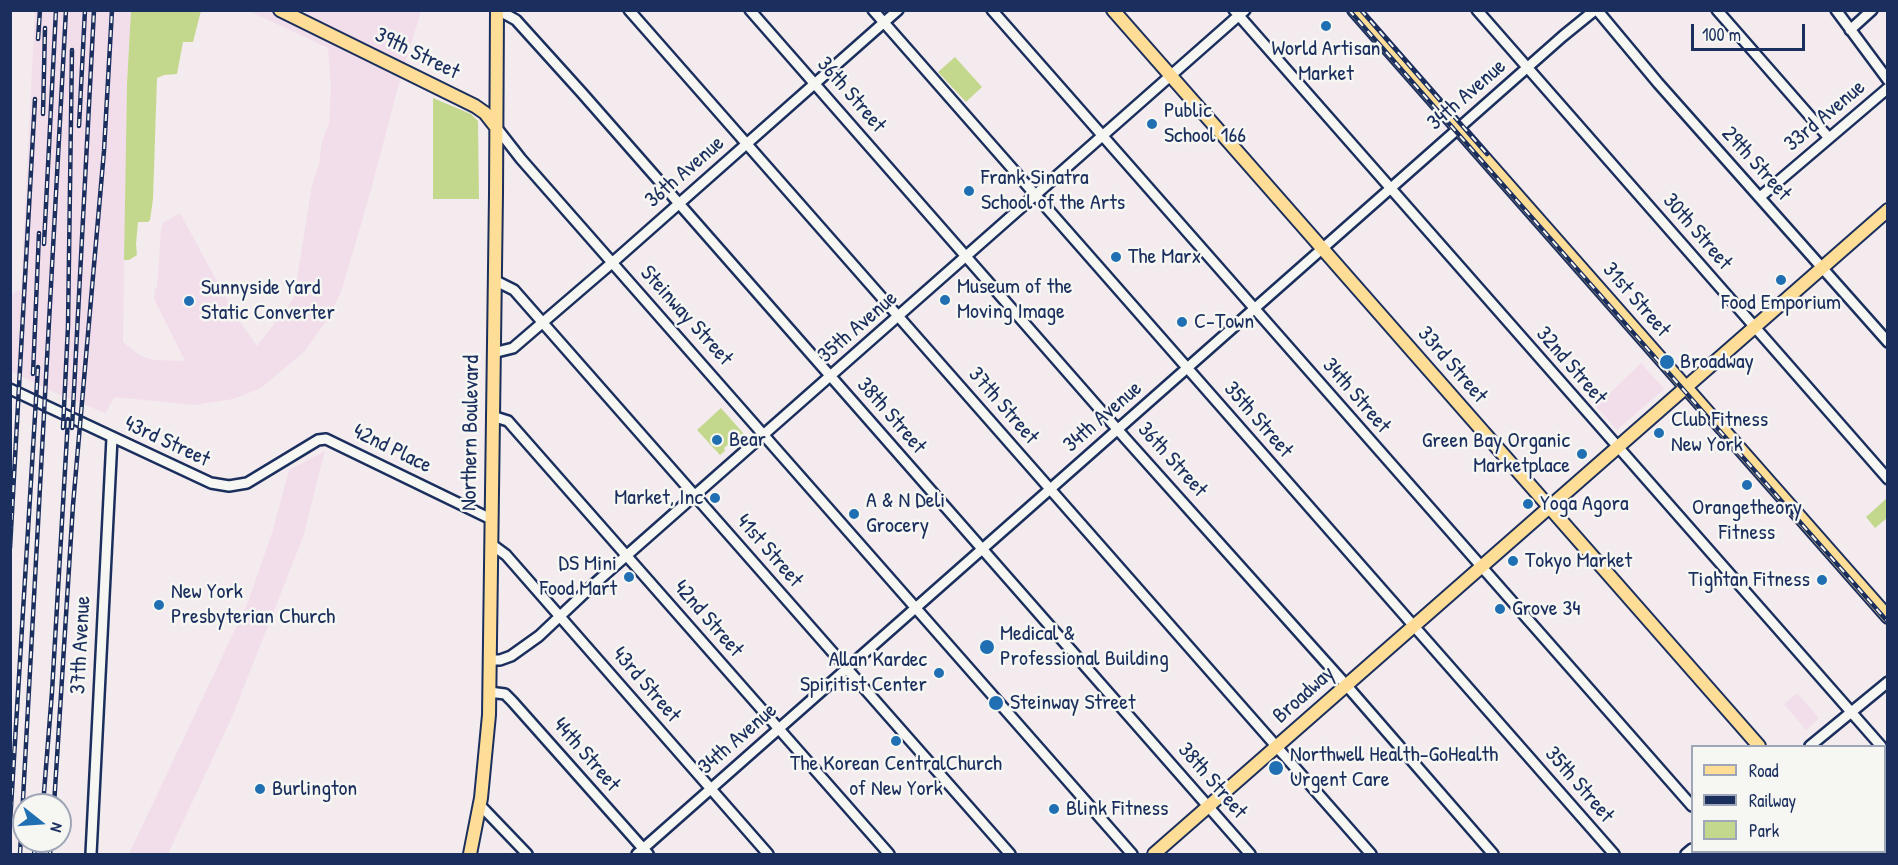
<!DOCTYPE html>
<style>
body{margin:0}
#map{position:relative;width:1898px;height:865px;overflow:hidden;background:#f4ebee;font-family:"Patrick Hand",sans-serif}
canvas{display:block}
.frame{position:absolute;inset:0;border:12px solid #1b2f5e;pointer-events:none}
.legend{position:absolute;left:1691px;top:745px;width:195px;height:108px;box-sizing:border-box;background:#f6f6f2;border:2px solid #9ea6b7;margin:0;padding:8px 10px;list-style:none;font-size:18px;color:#1b2f5e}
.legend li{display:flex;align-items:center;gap:12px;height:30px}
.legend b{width:30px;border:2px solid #9ea6b7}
.north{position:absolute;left:12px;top:793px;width:60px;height:60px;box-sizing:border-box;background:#f6f6f2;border:2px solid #9ea6b7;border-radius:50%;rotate:107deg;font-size:16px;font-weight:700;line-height:24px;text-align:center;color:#1b2f5e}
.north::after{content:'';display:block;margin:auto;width:21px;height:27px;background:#1f6fb2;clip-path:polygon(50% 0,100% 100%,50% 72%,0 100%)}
.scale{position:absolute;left:1691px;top:24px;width:114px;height:27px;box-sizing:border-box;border:3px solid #1b2f5e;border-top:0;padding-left:8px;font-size:18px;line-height:21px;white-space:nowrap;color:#1b2f5e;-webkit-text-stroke:4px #f6f6f2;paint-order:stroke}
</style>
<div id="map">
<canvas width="1898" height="865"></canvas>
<div class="frame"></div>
<ul class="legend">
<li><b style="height:8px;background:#fedd96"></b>Road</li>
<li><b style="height:8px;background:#1b2f5e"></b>Railway</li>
<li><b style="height:16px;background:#c4d88d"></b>Park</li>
</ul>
<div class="north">N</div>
<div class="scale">100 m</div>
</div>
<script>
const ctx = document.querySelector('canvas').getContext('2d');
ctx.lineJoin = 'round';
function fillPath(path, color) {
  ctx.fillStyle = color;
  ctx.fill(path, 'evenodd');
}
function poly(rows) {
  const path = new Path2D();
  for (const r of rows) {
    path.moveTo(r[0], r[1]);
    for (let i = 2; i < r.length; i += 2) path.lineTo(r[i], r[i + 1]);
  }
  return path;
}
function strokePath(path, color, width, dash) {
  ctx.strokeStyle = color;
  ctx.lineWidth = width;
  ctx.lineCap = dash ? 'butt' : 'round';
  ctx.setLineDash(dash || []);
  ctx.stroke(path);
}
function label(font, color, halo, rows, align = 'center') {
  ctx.font = font + ' "Patrick Hand",sans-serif';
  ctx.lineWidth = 5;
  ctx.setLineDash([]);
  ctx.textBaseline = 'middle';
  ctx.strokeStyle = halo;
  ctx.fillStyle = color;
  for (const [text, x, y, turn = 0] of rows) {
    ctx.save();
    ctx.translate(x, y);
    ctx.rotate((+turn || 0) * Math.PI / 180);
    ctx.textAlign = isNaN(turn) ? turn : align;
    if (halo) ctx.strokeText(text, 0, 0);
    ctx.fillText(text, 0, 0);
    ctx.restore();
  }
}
fillPath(poly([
 [35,11,131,11,127,83,123,342,141,356,154,360,185,361,154,299,155,289,157,287,161,230,163,223,180,213,237,318,257,346,294,298,312,185,319,165,322,141,329,124,331,86,328,48,249,11,421,11,397,91,369,197,341,292,327,320,304,352,261,388,233,399,194,405,115,397,105,413,51,391,11,371,11,296,16,291,21,290],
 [1641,363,1664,389,1617,430,1594,404,1611,392],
 [325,451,303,537,232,717,168,854,129,854,248,602,273,530,289,470],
 [1797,693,1819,718,1806,730,1784,704]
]), '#f2ddea');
fillPath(poly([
 [131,11,201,11,193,42,183,42,177,74,164,75,157,78,153,199,150,220,148,222,138,222,136,244,137,255,129,260,124,260,127,83],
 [955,57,982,87,966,102,938,72],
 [433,98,471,114,478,121,479,199,433,199],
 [721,408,744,434,740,437,738,436,724,448,725,451,720,455,697,430],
 [1887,498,1887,518,1875,528,1866,517]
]), '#c4d88d');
const minor = poly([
 [498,10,516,20,582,93,1250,854],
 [629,10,1371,854],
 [750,10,1125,438,1347,686,1493,854],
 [873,10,1614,854],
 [992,10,1692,806],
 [1234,10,1881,746],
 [1477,10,1888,479],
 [1597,10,1658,83,1888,342],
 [1717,10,1829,138],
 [1836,10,1888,80],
 [1850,30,1872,10],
 [496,127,521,159,1132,854],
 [1760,197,1888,88],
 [494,280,514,290,1010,854],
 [493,353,513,348,613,262,898,10],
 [10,389,211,483,229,486,247,483,318,440,326,439,491,519],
 [492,416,508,421,889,854],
 [491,544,506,555,768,854],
 [490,660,500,660,511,656,539,636,593,585,1245,10],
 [489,692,505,694,512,701,648,854],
 [1810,746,1888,682],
 [480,805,527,854],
 [1732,852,1735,854],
 [91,854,112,438],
 [637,854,1563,36,1595,10],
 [1686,854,1692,849]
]);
const major = poly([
 [280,10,475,106,485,113,496,127],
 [1113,10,1759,746],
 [1354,10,1888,617],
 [1852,852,1854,854],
 [470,854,481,798,489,715,496,194,497,10],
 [1154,854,1888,210]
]);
strokePath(minor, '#1b2f5e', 14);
strokePath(major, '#1b2f5e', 16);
strokePath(minor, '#f6f6f2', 9);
strokePath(major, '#fedd96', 12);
const rail = poly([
 [1349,10,1888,622],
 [1361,10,1487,154],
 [38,39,40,10],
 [43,114,45,28],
 [79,126,85,10],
 [44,244,56,10],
 [33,374,39,233],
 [63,428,68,326,72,50],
 [72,428,94,10],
 [10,548,35,99],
 [43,805,52,692,68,419],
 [54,805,73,505,104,151,112,10],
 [10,823,38,367],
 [20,854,66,10],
 [34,854,36,841],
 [50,854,51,841]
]);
strokePath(rail, '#1b2f5e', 4.5);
strokePath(rail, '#f6f6f2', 2, [7]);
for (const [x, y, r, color] of [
 [1326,26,6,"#1f6fb2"],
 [1152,124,6,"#1f6fb2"],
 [969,191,6,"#1f6fb2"],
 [1116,257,6,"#1f6fb2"],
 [1781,280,6,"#1f6fb2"],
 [945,300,6,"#1f6fb2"],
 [189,301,6,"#1f6fb2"],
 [1182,322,6,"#1f6fb2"],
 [1667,362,8,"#1f6fb2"],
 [1659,433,6,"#1f6fb2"],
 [717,440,6,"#1f6fb2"],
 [1582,454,6,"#1f6fb2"],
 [1747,485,6,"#1f6fb2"],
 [715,498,6,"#1f6fb2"],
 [1528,504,6,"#1f6fb2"],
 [854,514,6,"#1f6fb2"],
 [1513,561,6,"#1f6fb2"],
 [629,577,6,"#1f6fb2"],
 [1822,580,6,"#1f6fb2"],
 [159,605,6,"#1f6fb2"],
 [1500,609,6,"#1f6fb2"],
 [987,647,8,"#1f6fb2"],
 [939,673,6,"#1f6fb2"],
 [996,703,8,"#1f6fb2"],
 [896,741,6,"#1f6fb2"],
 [1276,768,8,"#1f6fb2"],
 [260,789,6,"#1f6fb2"],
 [1054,809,6,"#1f6fb2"]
]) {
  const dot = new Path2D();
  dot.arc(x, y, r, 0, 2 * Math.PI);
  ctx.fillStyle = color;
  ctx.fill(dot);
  strokePath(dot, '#f6f6f2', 2);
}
label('22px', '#1b2f5e', '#f6f6f2', [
 ["World Artisan",1326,49,"center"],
 ["Market",1326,74,"center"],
 ["Public",1164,111],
 ["School 166",1164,136],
 ["Frank Sinatra",981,178],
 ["School of the Arts",981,203],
 ["The Marx",1128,257],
 ["Museum of the",957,287],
 ["Moving Image",957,312],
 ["Sunnyside Yard",201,288],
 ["Static Converter",201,313],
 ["Food Emporium",1781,303,"center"],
 ["C-Town",1194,322],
 ["Broadway",1680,362],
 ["Club Fitness",1671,420],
 ["New York",1671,445],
 ["Bear",729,440],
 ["Green Bay Organic",1570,441,"right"],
 ["Marketplace",1570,466,"right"],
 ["Market, Inc",703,498,"right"],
 ["A & N Deli",866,501],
 ["Grocery",866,526],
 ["Yoga Agora",1540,504],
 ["Orangetheory",1747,508,"center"],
 ["Fitness",1747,533,"center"],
 ["Tokyo Market",1525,561],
 ["DS Mini",617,564,"right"],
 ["Food Mart",617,589,"right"],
 ["Tightan Fitness",1810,580,"right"],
 ["New York",171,592],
 ["Presbyterian Church",171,617],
 ["Grove 34",1512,609],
 ["Medical &",1000,634],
 ["Professional Building",1000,659],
 ["Allan Kardec",927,660,"right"],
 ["Spiritist Center",927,685,"right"],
 ["Steinway Street",1010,703],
 ["Northwell Health-GoHealth",1290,755],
 ["Urgent Care",1290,780],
 ["The Korean CentralChurch",896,764,"center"],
 ["of New York",896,789,"center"],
 ["Burlington",272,789],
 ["Blink Fitness",1066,809]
], 'left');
label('22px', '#1b2f5e', '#f6f6f2', [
 ["39th Street",417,54,26],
 ["36th Street",851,95,49],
 ["34th Avenue",1467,95,-41],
 ["33rd Avenue",1825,116,-40],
 ["29th Street",1756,164,48],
 ["36th Avenue",685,172,-41],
 ["30th Street",1697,232,49],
 ["31st Street",1636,300,49],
 ["Steinway Street",686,316,48],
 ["35th Avenue",858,327,-41],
 ["33rd Street",1452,365,49],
 ["32nd Street",1571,366,49],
 ["34th Street",1356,396,49],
 ["37th Street",1003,406,49],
 ["38th Street",891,416,49],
 ["34th Avenue",1103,417,-41],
 ["35th Street",1258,420,49],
 ["Northern Boulevard",471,433,-89],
 ["43rd Street",167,442,25],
 ["42nd Place",392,449,26],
 ["36th Street",1172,460,48],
 ["41st Street",769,551,49],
 ["42nd Street",708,619,49],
 ["37th Avenue",81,645,-87],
 ["43rd Street",646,685,49],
 ["Broadway",1304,695,-42],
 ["34th Avenue",738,739,-41],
 ["44th Street",586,755,49],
 ["38th Street",1212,781,49],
 ["35th Street",1579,785,49]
]);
</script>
